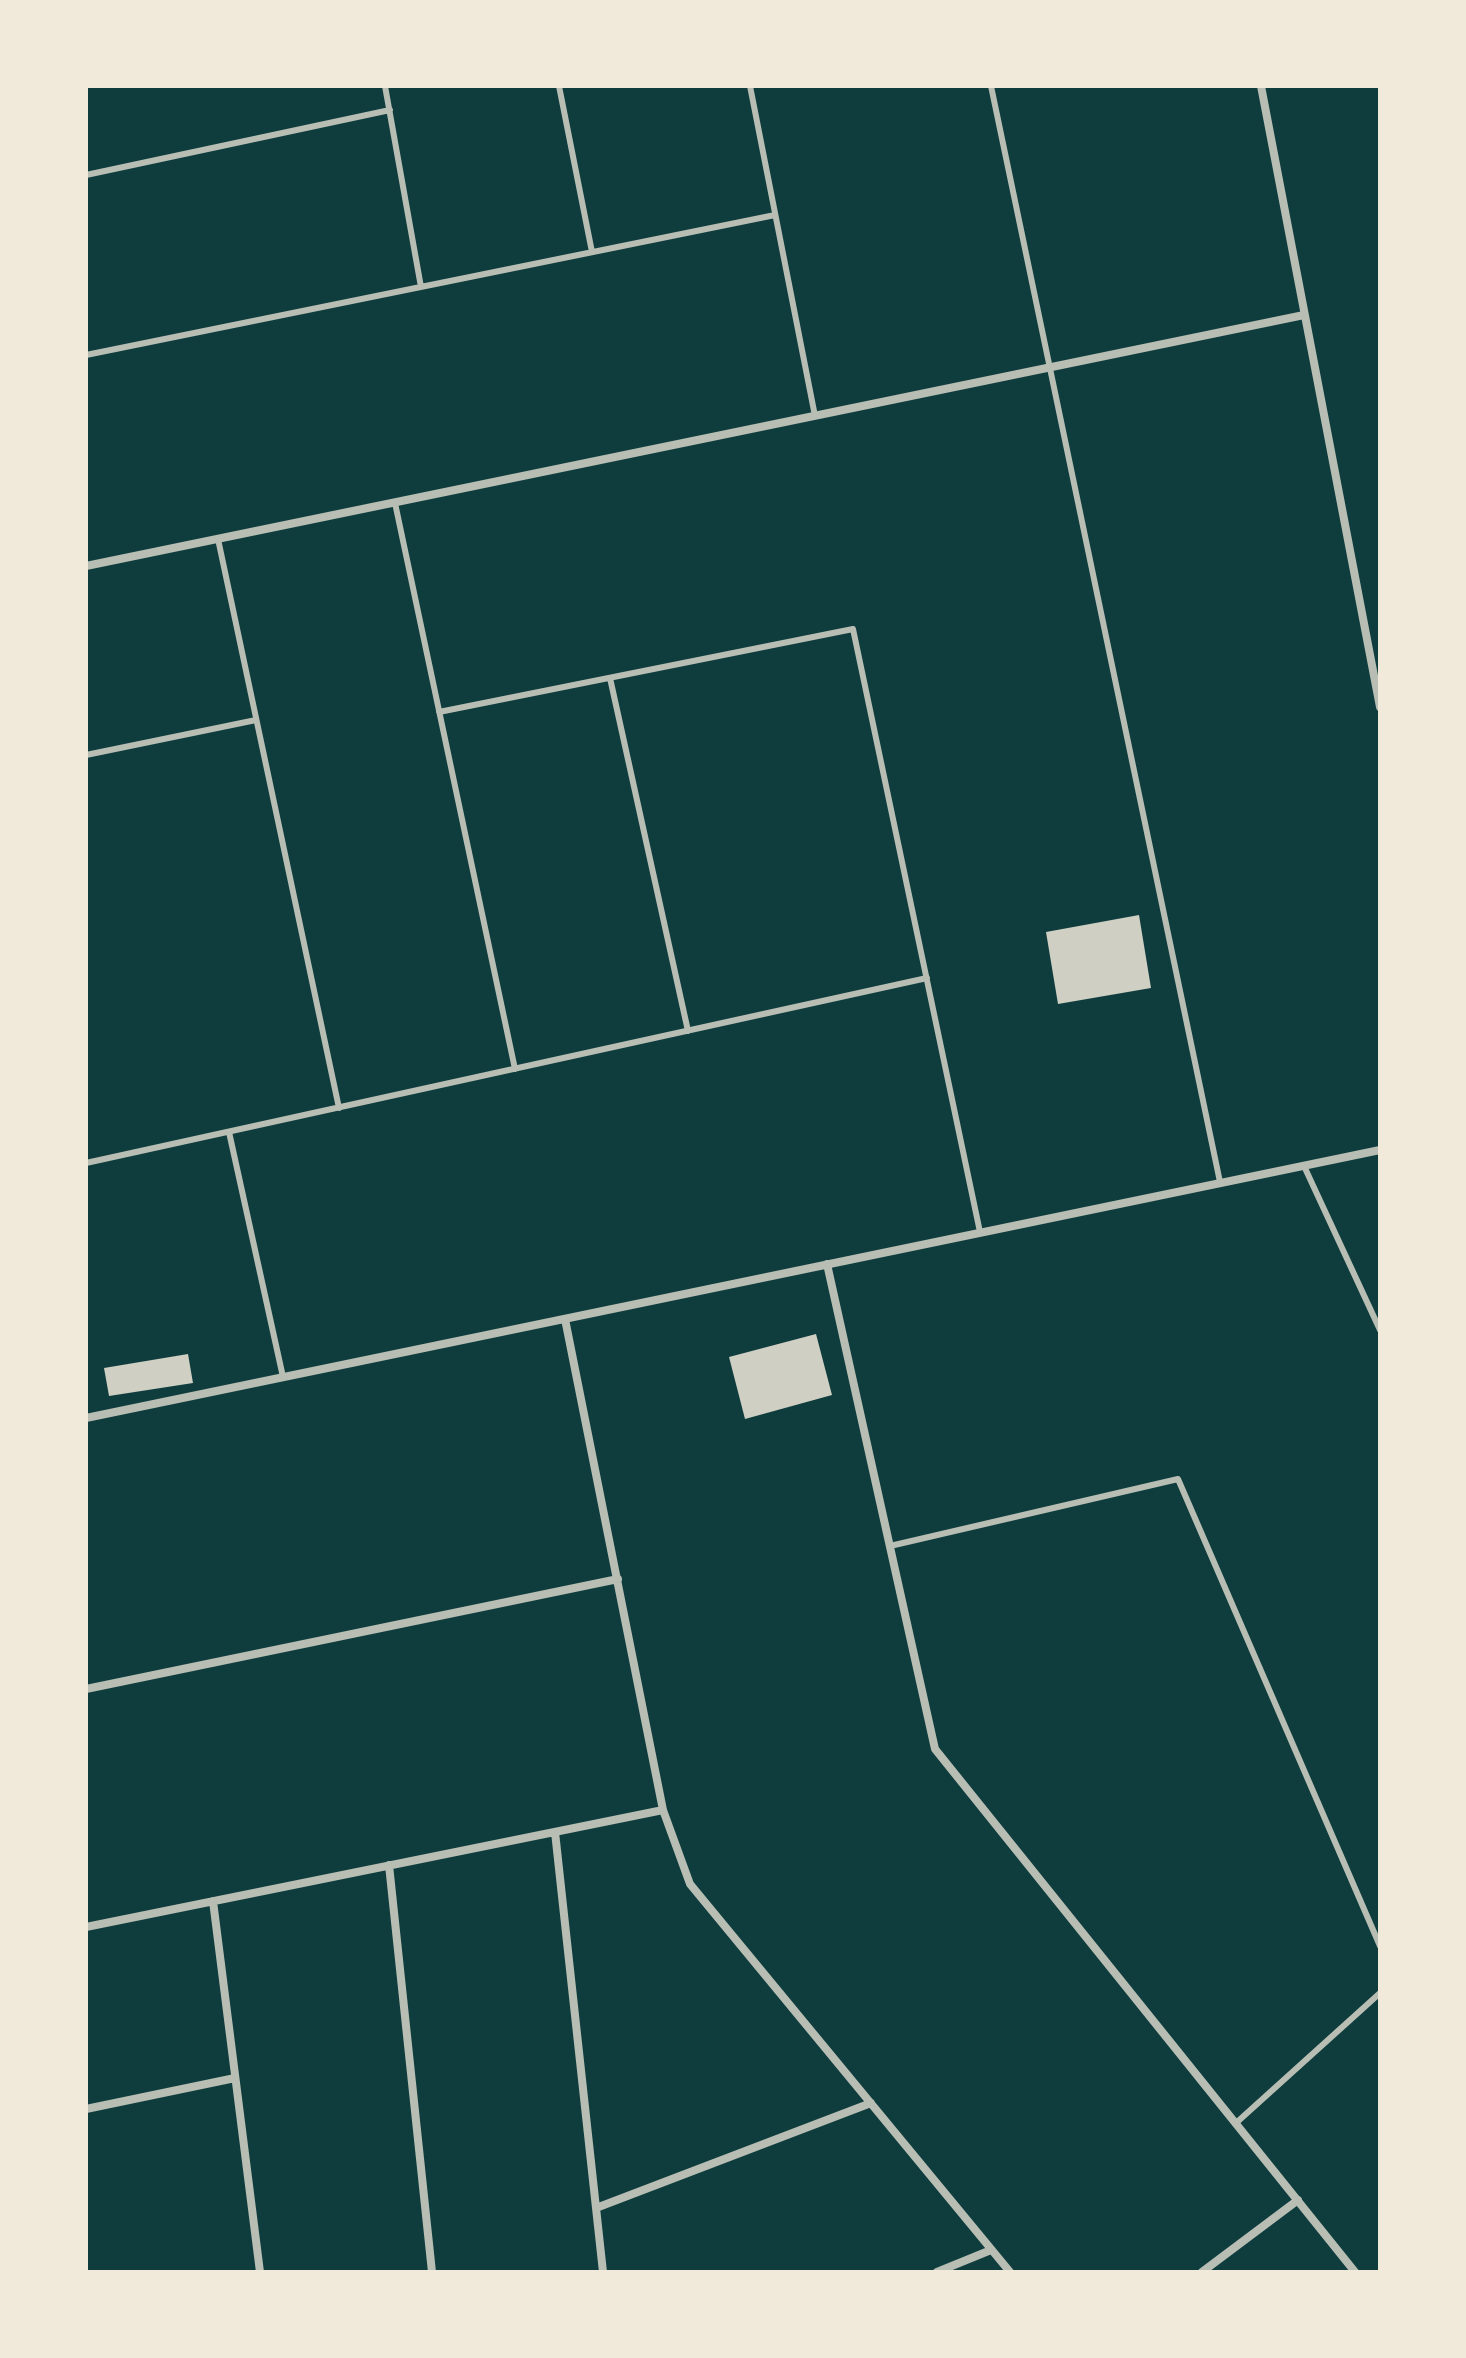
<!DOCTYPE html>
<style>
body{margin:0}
#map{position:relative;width:1466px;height:2358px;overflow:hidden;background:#0f3d3e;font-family:"Roboto Condensed",sans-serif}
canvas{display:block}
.frame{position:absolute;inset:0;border:88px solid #f1e9da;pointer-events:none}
</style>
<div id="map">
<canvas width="1466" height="2358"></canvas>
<div class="frame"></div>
</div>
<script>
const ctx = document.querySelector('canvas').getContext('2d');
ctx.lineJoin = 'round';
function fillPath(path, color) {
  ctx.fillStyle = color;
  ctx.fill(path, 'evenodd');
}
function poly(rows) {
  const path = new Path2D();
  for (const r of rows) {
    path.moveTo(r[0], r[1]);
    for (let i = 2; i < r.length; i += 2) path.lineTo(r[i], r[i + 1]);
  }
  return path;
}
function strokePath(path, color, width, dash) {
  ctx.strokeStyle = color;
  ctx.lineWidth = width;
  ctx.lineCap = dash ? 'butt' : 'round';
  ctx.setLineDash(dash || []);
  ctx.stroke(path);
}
fillPath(poly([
 [1139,915,1151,988,1058,1004,1046,932],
 [816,1334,832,1395,745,1419,729,1357],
 [188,1354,193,1383,109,1396,104,1368]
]), '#cfcfc3');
strokePath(poly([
 [385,86,421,287],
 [559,86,592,252],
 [750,86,815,416],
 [991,86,1220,1182],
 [86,175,390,110],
 [86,355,775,215],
 [395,503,515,1069],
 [218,539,339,1108],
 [610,678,688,1031],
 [439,712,853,629,980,1232],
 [86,755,256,720],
 [229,1132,283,1377],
 [86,1163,927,978],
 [1304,1166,1380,1330],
 [890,1546,1178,1479,1380,1946],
 [1236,2123,1380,1993]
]), '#b8beb3', 6);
strokePath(poly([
 [1261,86,1380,707],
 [86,566,1304,315],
 [827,1264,935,1749,1355,2272],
 [565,1319,663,1810,690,1884,1010,2272],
 [86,1418,1380,1150],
 [86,1689,618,1579],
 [555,1832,603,2272],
 [389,1865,432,2272],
 [213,1901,260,2272],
 [86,1927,663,1810],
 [86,2109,235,2078],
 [596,2208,871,2103],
 [937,2272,991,2250],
 [1202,2272,1298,2200]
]), '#b8beb3', 8);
</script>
